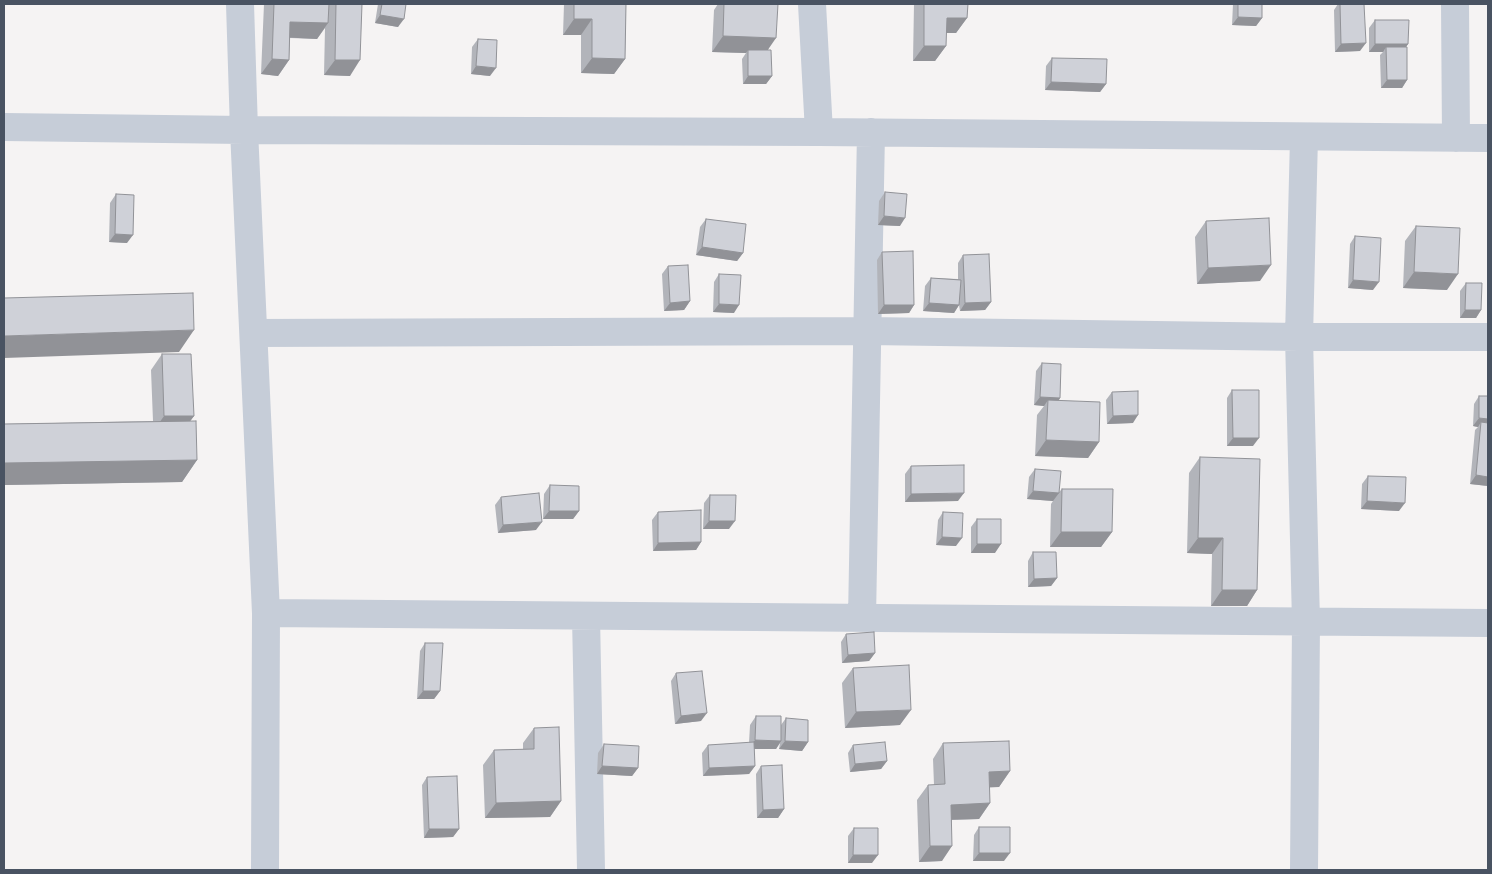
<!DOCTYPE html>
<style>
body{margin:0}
#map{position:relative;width:1492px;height:874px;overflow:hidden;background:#f5f3f3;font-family:Manrope,sans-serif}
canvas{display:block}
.frame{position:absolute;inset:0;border:5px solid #495362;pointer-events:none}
</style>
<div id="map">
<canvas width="1492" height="874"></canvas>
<div class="frame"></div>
</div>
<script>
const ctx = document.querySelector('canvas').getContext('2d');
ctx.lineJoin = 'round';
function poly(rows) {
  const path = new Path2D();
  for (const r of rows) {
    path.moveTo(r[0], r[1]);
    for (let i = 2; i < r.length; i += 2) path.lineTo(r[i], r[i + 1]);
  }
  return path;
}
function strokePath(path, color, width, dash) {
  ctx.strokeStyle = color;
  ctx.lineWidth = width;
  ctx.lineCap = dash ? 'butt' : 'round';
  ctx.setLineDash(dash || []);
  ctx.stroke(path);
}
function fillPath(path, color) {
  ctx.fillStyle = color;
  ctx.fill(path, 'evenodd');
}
strokePath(poly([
 [240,4,244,130,266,613,265,870],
 [812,4,819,132],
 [1455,4,1456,138],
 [4,127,244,130,819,132,1488,138],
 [1304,137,1299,337,1306,622,1304,870],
 [254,333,868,331,1299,337,1488,337],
 [266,613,1488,623],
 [586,616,591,870],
 [862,618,871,132]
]), '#c6cdd8', 28);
fillPath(poly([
 [264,4,362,4,350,76,324,75,325,28,317,39,290,38,289,60,278,76,261,74],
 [378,4,406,4,398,27,375,23],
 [564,4,626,4,625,59,614,74,581,73,581,35,563,35],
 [718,4,778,4,768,50,772,76,766,84,743,84,742,59,746,53,712,52,714,10],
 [914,4,968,4,967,18,956,33,946,33,946,46,935,61,913,61],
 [1233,4,1262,4,1262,18,1256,26,1232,25],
 [1338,4,1364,4,1360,51,1335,52,1334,10],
 [1375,20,1408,44,1406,47,1407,80,1402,88,1381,88,1380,55,1383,52,1369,52,1369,28],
 [478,39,490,76,471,74,472,47],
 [1052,58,1106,84,1100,92,1045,90,1046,66],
 [885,192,900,226,878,225,879,201],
 [116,194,127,243,109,242,110,203],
 [706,219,743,253,737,261,696,255,700,227],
 [1206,221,1260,281,1197,284,1195,237],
 [1416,226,1447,290,1403,288,1405,241],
 [1355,236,1373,290,1348,288,1350,244],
 [882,252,914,305,909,313,878,314,877,260],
 [963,255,991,302,985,310,960,311,959,305,954,313,923,311,925,286,931,278,958,279,958,263],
 [668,266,690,301,684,310,664,311,662,274],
 [719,274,734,313,713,312,714,282],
 [1466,283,1481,310,1476,318,1460,318,1460,291],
 [162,354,194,416,190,421,197,460,182,482,4,485,4,424,153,421,151,370],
 [1042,363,1060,398,1059,400,1099,442,1088,458,1035,456,1037,415,1044,406,1034,405,1036,371],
 [1232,390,1253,446,1227,446,1227,398],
 [1112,392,1133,423,1107,424,1106,400],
 [1479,396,1488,396,1488,486,1470,484,1475,430,1478,427,1473,426,1474,404],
 [1200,457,1257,590,1247,606,1211,606,1212,554,1187,553,1189,473],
 [911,466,958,501,905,502,905,474],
 [1035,469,1059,492,1062,489,1112,532,1101,547,1050,547,1051,504,1053,501,1027,499,1029,477],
 [1368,476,1399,511,1361,509,1362,484],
 [550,485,579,511,573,519,543,519,544,494],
 [710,495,729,529,703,529,704,503],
 [501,497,536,530,498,533,495,505],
 [658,512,701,542,696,550,653,551,652,520],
 [943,512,956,546,936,545,938,520],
 [977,519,995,553,971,553,971,527],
 [1033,552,1057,578,1051,586,1028,587,1028,561],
 [846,634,875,653,869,661,842,663,841,642],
 [425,643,440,691,434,699,417,699,420,651],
 [853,668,900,725,845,728,842,683],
 [676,673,701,721,675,724,671,681],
 [756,716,781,725,786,718,808,742,802,751,779,749,780,743,776,749,754,749,755,766,749,774,703,776,702,753,708,745,749,743,750,725],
 [534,728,561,801,550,817,485,818,483,765,494,750,523,749,523,743],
 [943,743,1010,771,999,787,989,787,990,803,979,819,952,820,942,861,919,862,917,800,928,785,934,785,933,759],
 [604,744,638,768,632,776,597,774,598,753],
 [853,745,887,761,881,769,850,772,848,753],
 [761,766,784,809,778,818,757,818,756,774],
 [427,777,459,829,453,837,424,838,422,785],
 [979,827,1004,861,973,861,974,835],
 [854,828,872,863,848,863,848,836]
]), '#b2b4ba');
fillPath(poly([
 [380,15,404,19,398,27,375,23],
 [1238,17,1262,18,1256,26,1232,25],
 [947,18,967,18,956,33,936,33],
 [574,19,592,19,581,35,563,35],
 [290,22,328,23,317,39,279,37],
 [723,36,776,38,765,54,748,50,746,53,712,52],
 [1366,43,1360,51,1335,52,1341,44],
 [1375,44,1408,44,1402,53,1386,47,1383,52,1369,52],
 [924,46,946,46,935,61,913,61],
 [592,58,625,59,614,74,581,73],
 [272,59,289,60,278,76,261,74],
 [335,60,360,60,350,76,324,75],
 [476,66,496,68,490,76,471,74],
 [748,76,772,76,766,84,743,84],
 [1387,80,1407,80,1402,88,1381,88],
 [1051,82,1106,84,1100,92,1045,90],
 [884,216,905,218,900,226,878,225],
 [115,234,133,235,127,243,109,242],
 [702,247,743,253,737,261,696,255],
 [1271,265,1260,281,1197,284,1208,268],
 [1414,272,1458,274,1447,290,1403,288],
 [1353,280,1379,282,1373,290,1348,288],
 [690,301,684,310,664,311,670,303],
 [991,302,985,310,960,311,965,303],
 [929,303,959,305,954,313,923,311],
 [719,304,739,305,734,313,713,312],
 [884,305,914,305,909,313,878,314],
 [1465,310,1481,310,1476,318,1460,318],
 [194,330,179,352,4,358,4,336],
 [1040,397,1060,398,1054,407,1048,400,1044,406,1034,405],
 [1138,415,1133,423,1107,424,1113,416],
 [164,416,194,416,183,431,153,432],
 [1479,418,1488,419,1488,427,1481,422,1478,427,1473,426],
 [1233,438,1259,438,1253,446,1227,446],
 [1046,440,1099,442,1088,458,1035,456],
 [197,460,182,482,4,485,4,463],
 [1476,475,1488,477,1488,486,1470,484],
 [1033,491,1059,493,1053,501,1027,499],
 [964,493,958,501,905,502,911,494],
 [1367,501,1405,503,1399,511,1361,509],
 [549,511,579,511,573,519,543,519],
 [709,521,735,521,729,529,703,529],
 [542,522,536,530,498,533,503,525],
 [1061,532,1112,532,1101,547,1050,547],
 [942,537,962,538,956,546,936,545],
 [1198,538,1223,538,1212,554,1187,553],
 [701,542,696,550,653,551,658,543],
 [977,544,1001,544,995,553,971,553],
 [1057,578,1051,586,1028,587,1034,579],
 [1222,590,1257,590,1247,606,1211,606],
 [875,653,869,661,842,663,848,655],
 [423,691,440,691,434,699,417,699],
 [911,710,900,725,845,728,856,712],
 [707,713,701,721,675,724,681,716],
 [755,740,781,741,776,749,749,749],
 [785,741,808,742,802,751,779,749],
 [887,761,881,769,850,772,855,764],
 [602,766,638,768,632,776,597,774],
 [755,766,749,774,703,776,709,768],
 [1010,771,999,787,978,788,989,772],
 [561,801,550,817,485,818,496,803],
 [990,803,979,819,940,820,951,805],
 [784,809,778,818,757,818,763,810],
 [429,829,459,829,453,837,424,838],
 [930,846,952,846,942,861,919,862],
 [979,853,1010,853,1004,861,973,861],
 [853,855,878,855,872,863,848,863]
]), '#919297');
const building = poly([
 [274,4,329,4,328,23,290,22,289,60,272,59,274,4],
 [336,4,362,4,360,60,335,60,336,4],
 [382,4,406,4,404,19,380,15,382,4],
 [574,4,626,4,625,59,592,58,592,19,574,19,574,4],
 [724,4,778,4,776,38,723,36,724,4],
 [924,4,968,4,967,18,947,18,946,46,924,46,924,4],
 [1238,4,1262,4,1262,18,1238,17,1238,4],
 [1340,4,1364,4,1366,43,1341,44,1340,4],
 [1375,20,1409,20,1408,44,1375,44,1375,20],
 [478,39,497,40,496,68,476,66,478,39],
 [1386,47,1407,47,1407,80,1387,80,1386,47],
 [748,50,771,50,772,76,748,76,748,50],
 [1052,58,1107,59,1106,84,1051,82,1052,58],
 [885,192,907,194,905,218,884,216,885,192],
 [116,194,134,195,133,235,115,234,116,194],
 [1269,218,1271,265,1208,268,1206,221,1269,218],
 [706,219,746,224,743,253,702,247,706,219],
 [1416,226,1460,228,1458,274,1414,272,1416,226],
 [1355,236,1381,238,1379,282,1353,280,1355,236],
 [913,251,914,305,884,305,882,252,913,251],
 [989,254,991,302,965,303,963,255,989,254],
 [688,265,690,301,670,303,668,266,688,265],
 [719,274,741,275,739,305,719,304,719,274],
 [931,278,961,280,959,305,929,303,931,278],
 [1466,283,1482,283,1481,310,1465,310,1466,283],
 [193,293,194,330,4,336,4,298,193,293],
 [162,354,191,354,194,416,164,416,162,354],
 [1042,363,1061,364,1060,398,1040,397,1042,363],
 [1232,390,1259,390,1259,438,1233,438,1232,390],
 [1138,391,1138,415,1113,416,1112,392,1138,391],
 [1479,396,1488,396,1488,419,1479,418,1479,396],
 [1048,400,1100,402,1099,442,1046,440,1048,400],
 [196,421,197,460,4,463,4,424,196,421],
 [1481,422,1488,423,1488,477,1476,475,1481,422],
 [1200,457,1260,459,1257,590,1222,590,1223,538,1198,538,1200,457],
 [964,465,964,493,911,494,911,466,964,465],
 [1035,469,1061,471,1059,493,1033,491,1035,469],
 [1368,476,1406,477,1405,503,1367,501,1368,476],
 [550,485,579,486,579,511,549,511,550,485],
 [1062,489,1113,489,1112,532,1061,532,1062,489],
 [539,493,542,522,503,525,501,497,539,493],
 [710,495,736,495,735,521,709,521,710,495],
 [701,510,701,542,658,543,658,512,701,510],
 [943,512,963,513,962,538,942,537,943,512],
 [977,519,1001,519,1001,544,977,544,977,519],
 [1033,552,1056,552,1057,578,1034,579,1033,552],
 [874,632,875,653,848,655,846,634,874,632],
 [425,643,443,643,440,691,423,691,425,643],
 [909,665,911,710,856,712,853,668,909,665],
 [702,671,707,713,681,716,676,673,702,671],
 [756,716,781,716,781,741,755,740,756,716],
 [786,718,808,720,808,742,785,741,786,718],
 [559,727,561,801,496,803,494,750,534,749,534,728,559,727],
 [1009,741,1010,771,989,772,990,803,951,805,952,846,930,846,928,785,945,784,943,743,1009,741],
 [754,742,755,766,709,768,708,745,754,742],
 [885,742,887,761,855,764,853,745,885,742],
 [604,744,639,746,638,768,602,766,604,744],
 [782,765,784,809,763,810,761,766,782,765],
 [457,776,459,829,429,829,427,777,457,776],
 [979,827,1010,827,1010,853,979,853,979,827],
 [854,828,878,828,878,855,853,855,854,828]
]);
fillPath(building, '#cfd1d8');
strokePath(building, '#919297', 1);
</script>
